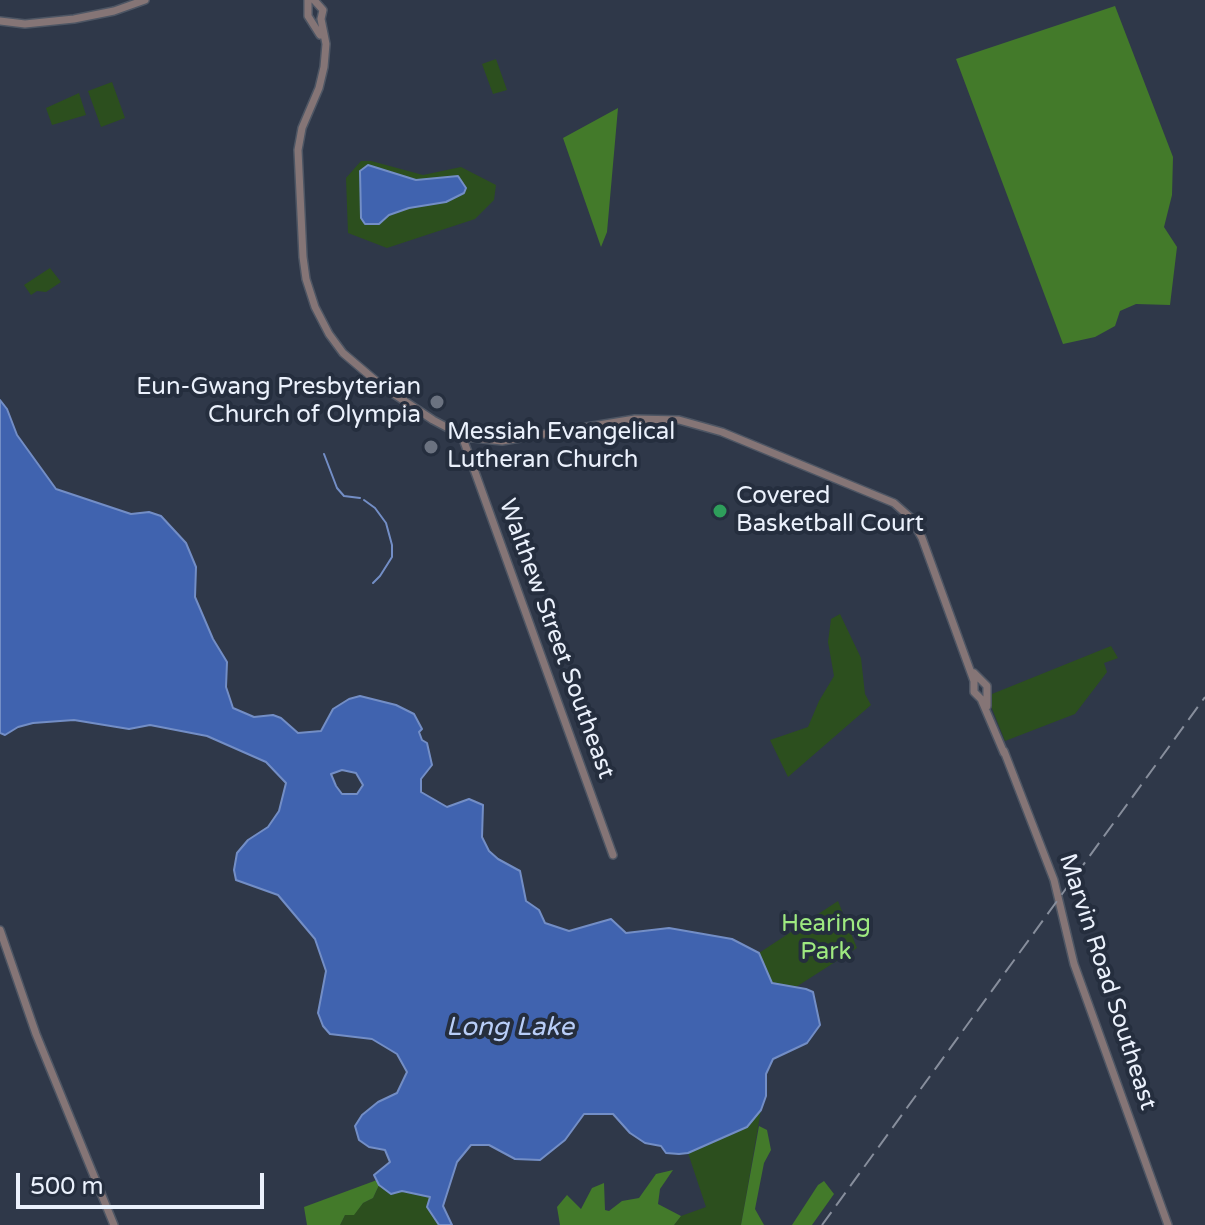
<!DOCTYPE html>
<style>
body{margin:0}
#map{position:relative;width:1205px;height:1225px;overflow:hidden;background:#2f3849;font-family:"Varela Round",sans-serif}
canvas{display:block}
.scale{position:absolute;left:16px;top:1173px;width:248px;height:36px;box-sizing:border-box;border:4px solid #ebf1fc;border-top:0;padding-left:10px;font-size:24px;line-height:28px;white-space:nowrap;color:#ebf1fc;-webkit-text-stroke:6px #252e3e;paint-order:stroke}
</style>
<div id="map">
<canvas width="1205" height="1225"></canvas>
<div class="scale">500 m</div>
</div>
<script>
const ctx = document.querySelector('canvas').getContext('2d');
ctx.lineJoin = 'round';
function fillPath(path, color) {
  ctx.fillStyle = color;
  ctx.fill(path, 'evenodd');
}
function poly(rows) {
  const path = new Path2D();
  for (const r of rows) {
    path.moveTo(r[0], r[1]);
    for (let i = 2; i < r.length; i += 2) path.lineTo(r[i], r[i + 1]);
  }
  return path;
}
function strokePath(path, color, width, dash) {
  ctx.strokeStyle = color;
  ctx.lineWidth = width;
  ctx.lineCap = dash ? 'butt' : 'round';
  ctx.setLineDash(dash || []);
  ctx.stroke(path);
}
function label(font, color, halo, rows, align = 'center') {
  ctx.font = font + ' "Varela Round",sans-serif';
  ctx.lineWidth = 8;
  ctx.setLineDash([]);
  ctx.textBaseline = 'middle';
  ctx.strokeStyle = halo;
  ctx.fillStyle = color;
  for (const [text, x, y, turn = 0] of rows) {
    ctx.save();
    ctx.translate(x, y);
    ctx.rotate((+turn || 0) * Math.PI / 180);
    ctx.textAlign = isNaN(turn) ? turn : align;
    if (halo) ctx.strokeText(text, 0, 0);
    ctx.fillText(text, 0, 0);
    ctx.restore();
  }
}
fillPath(poly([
 [496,59,507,90,493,94,482,64],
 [112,82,125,118,101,127,88,91],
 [79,93,86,115,52,125,46,108],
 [361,161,371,161,423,175,461,167,496,185,494,200,475,219,387,248,348,233,346,178],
 [50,268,61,282,46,292,37,291,31,295,24,285],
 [840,614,861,658,865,694,871,705,788,777,770,740,808,727,819,701,834,676,828,642,831,619],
 [1111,646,1118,658,1104,663,1107,672,1075,714,1005,741,987,696],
 [838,901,857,948,796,987,772,983,759,953],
 [761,1110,741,1225,674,1225,681,1216,706,1207,688,1153,747,1127],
 [379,1185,391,1194,402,1191,430,1197,432,1212,439,1225,340,1225,345,1215,354,1214,363,1203,373,1198]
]), '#2c4f1e');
fillPath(poly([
 [1115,6,1173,157,1172,195,1164,227,1177,247,1170,305,1136,304,1120,311,1115,326,1095,337,1063,344,956,59],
 [618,108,607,232,601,247,563,138],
 [759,1126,767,1130,771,1150,764,1163,755,1209,764,1225,741,1225],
 [673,1170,660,1189,658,1204,681,1216,674,1225,560,1225,557,1207,567,1195,581,1209,592,1188,604,1183,605,1210,609,1211,622,1201,639,1198,656,1174],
 [377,1180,379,1185,373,1198,363,1203,354,1215,345,1215,340,1225,307,1225,304,1207],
 [824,1181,834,1194,812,1225,792,1225,818,1185]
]), '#437a2a');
const water = poly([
 [368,165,416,180,458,176,466,188,464,193,446,202,409,208,389,215,379,224,365,224,361,218,360,171,368,165],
 [0,400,7,409,17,435,56,489,131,514,149,512,161,516,186,543,196,567,195,597,213,639,227,662,226,687,233,708,254,717,273,715,281,718,298,733,321,731,333,709,349,699,360,696,396,705,414,714,422,729,419,732,422,740,427,743,432,765,421,779,421,792,447,807,469,799,483,805,482,837,489,851,498,859,520,871,526,901,539,910,545,923,569,931,611,919,626,933,669,928,732,939,759,953,772,983,806,989,813,992,820,1025,807,1043,773,1059,766,1074,766,1096,761,1110,747,1127,688,1153,679,1154,666,1153,661,1146,645,1143,630,1133,613,1114,584,1114,565,1140,540,1160,515,1159,489,1145,471,1145,457,1162,443,1206,452,1225,439,1225,427,1207,430,1197,402,1191,391,1194,379,1185,374,1175,390,1162,385,1150,369,1147,359,1140,355,1126,362,1115,378,1102,397,1093,407,1072,397,1054,372,1039,330,1034,323,1026,318,1013,326,971,315,939,278,895,236,880,234,870,237,853,248,840,268,827,279,811,286,783,266,762,207,736,150,725,129,729,74,720,33,723,18,727,5,735,0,733,0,400],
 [342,770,356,773,363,785,357,794,342,794,336,786,331,774,342,770]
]);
fillPath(water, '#4063af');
strokePath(water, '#738ec6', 2);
strokePath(poly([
 [324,454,337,488,344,496,360,498],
 [364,500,375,508,386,523,392,545,392,557,380,576,373,583]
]), '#738ec6', 2);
const secondary = poly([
 [308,0,308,16,320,35],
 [314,0,323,10,321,19],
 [321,19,326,44,324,67,319,88,302,128,298,150,303,257,306,279,315,307,329,334,343,353,382,386,433,420,465,437,502,441,635,419,679,420,722,432,894,503,911,518,922,538,974,681,974,692,981,699,1004,753],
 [0,21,25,24,74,19,114,11,145,0],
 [462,436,613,855],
 [974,673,987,686,987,706],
 [1004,751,1054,880,1074,964,1168,1225],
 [0,930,36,1034,114,1225]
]);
strokePath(secondary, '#4e5664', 10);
strokePath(secondary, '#857576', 7);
strokePath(poly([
 [822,1225,1205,697]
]), '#878e9c', 2, [16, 8]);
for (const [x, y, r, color] of [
 [437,402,8,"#6b7280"],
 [431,447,8,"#6b7280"],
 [720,511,8,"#2e9e5b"]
]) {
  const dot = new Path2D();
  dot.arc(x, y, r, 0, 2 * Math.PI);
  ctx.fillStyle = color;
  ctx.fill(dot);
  strokePath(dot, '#252e3e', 3);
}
label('24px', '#ebf1fc', '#252e3e', [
 ["Eun-Gwang Presbyterian",421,388,"right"],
 ["Church of Olympia",421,416,"right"],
 ["Messiah Evangelical",447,433],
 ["Lutheran Church",447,461],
 ["Covered",736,497],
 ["Basketball Court",736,525]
], 'left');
label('24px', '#ebf1fc', '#252e3e', [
 ["Walthew Street Southeast",556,639,70],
 ["Marvin Road Southeast",1107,982,72]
]);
label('24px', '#9ee980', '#252e3e', [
 ["Hearing",826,925],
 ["Park",826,953]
]);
label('italic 26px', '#b9cef8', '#252e3e', [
 ["Long Lake",510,1028]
]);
</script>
